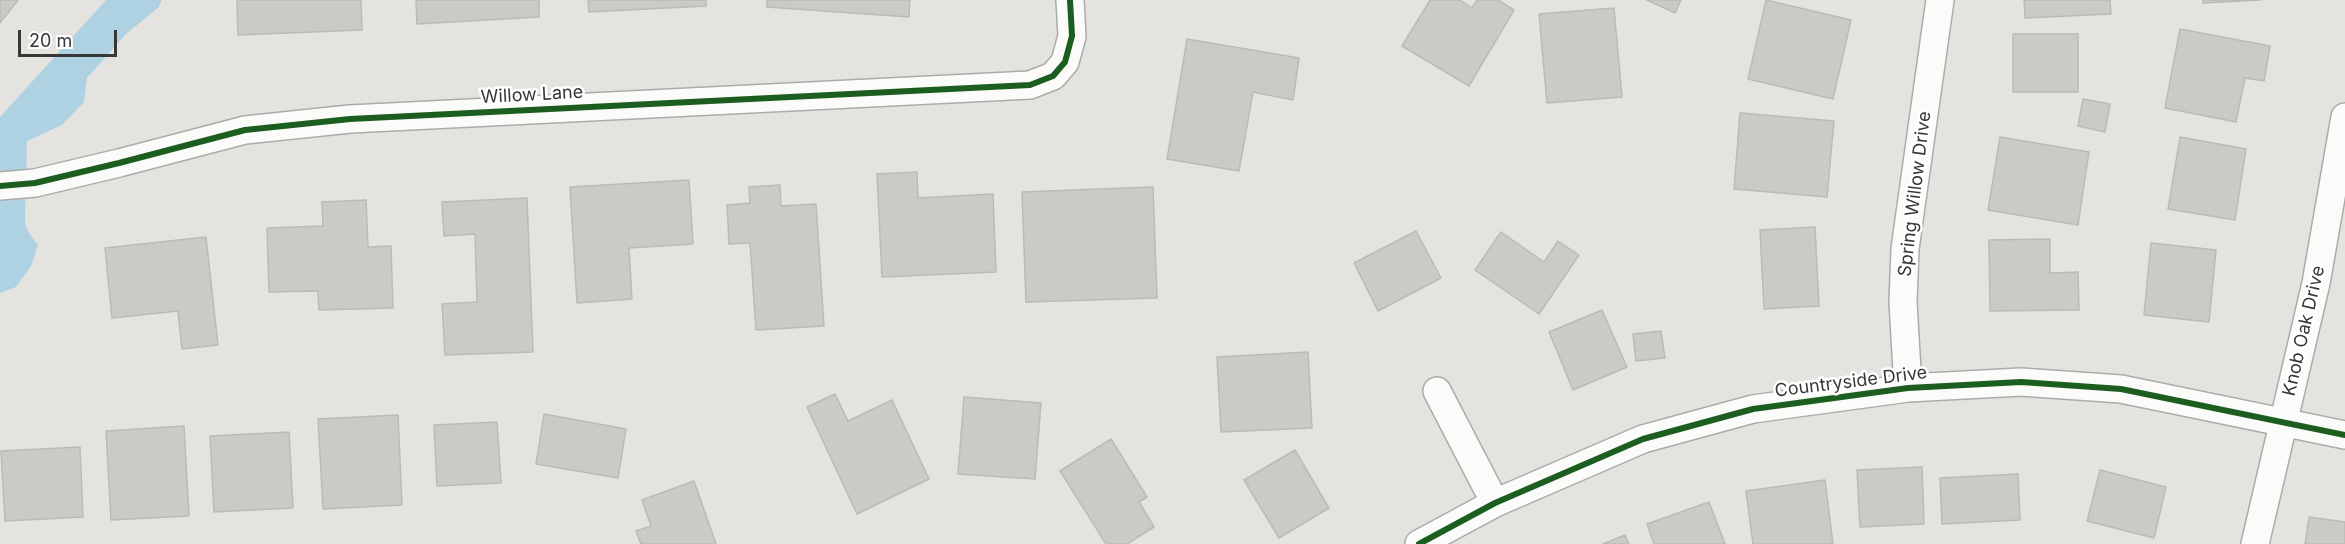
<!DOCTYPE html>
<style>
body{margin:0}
#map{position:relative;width:2345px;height:544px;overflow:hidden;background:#e5e3e0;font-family:Inter,sans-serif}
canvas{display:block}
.scale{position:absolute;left:18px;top:30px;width:99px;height:27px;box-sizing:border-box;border:3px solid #373735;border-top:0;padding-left:8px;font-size:18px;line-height:21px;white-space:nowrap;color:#373735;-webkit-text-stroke:4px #fff;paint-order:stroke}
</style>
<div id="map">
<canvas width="2345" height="544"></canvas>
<div class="scale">20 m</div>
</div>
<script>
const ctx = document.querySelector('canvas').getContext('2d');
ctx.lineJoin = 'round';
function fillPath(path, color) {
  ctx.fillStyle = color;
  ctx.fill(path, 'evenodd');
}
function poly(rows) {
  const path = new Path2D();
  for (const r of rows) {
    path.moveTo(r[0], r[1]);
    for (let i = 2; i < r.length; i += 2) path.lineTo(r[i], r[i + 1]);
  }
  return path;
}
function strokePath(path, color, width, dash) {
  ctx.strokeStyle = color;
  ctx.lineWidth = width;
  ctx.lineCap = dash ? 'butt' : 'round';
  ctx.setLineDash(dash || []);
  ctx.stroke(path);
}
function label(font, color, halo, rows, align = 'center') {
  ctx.font = font + ' Inter,sans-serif';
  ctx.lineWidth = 5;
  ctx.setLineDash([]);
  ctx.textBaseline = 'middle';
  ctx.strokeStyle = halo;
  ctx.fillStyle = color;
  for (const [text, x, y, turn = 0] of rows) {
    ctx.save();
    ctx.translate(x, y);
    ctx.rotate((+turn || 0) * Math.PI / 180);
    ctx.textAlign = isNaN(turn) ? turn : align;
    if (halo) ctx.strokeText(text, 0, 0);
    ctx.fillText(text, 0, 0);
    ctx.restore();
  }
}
fillPath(poly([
 [106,0,162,0,158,8,127,33,87,78,84,102,62,125,27,141,25,223,29,233,38,245,31,266,16,287,0,293,0,117]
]), '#afd2e2');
const building = poly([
 [0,0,18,0,0,23,0,0],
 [237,0,361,0,362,30,238,35,237,0],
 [416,0,539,0,539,17,417,24,416,0],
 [588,0,706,0,706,6,589,12,588,0],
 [767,0,910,0,909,17,767,7,767,0],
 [1430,0,1460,0,1472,8,1477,0,1498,0,1514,10,1469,86,1402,46,1430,0],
 [1647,0,1681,0,1675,13,1647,0],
 [1766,0,1851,20,1833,99,1748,79,1766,0],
 [2024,0,2110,0,2111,14,2025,18,2024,0],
 [2203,0,2261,0,2203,3,2203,0],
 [1614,8,1622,97,1547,103,1539,14,1614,8],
 [2180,29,2270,46,2264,81,2245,78,2236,122,2165,108,2180,29],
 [2013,34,2078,34,2078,92,2013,92,2013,34],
 [1187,39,1299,58,1293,100,1253,92,1239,171,1167,159,1187,39],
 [2083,99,2110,104,2105,132,2078,126,2083,99],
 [1740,113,1834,121,1827,197,1734,189,1740,113],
 [2000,137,2089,152,2078,225,1988,210,2000,137],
 [2180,137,2246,149,2235,220,2168,209,2180,137],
 [917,172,918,198,993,194,996,272,882,277,877,174,917,172],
 [689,180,693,244,629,248,632,299,577,303,570,187,689,180],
 [780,185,781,206,816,204,824,326,756,330,750,243,729,244,727,205,750,203,749,187,780,185],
 [1153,187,1157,298,1026,302,1022,192,1153,187],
 [527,198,533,352,445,355,442,304,477,302,475,234,444,236,442,202,527,198],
 [366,200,368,247,391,246,393,308,319,310,318,291,269,292,267,228,323,226,322,202,366,200],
 [1815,227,1819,306,1764,309,1760,230,1815,227],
 [1416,231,1441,278,1378,311,1354,263,1416,231],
 [1501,232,1544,262,1558,241,1579,255,1539,314,1475,270,1501,232],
 [206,237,218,345,182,349,178,311,112,318,105,248,206,237],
 [2050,239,2050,273,2078,272,2079,310,1990,311,1989,240,2050,239],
 [2151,243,2216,250,2209,322,2144,315,2151,243],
 [1602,310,1627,367,1573,390,1549,332,1602,310],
 [1661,331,1665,358,1636,361,1633,334,1661,331],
 [1308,352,1312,428,1221,432,1217,357,1308,352],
 [835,394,848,421,892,400,929,479,857,514,807,407,835,394],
 [964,397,1041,403,1035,479,958,474,964,397],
 [544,414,626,429,618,478,536,464,544,414],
 [398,415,402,505,323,509,318,419,398,415],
 [497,422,501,483,437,486,434,425,497,422],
 [184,426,189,516,111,520,106,431,184,426],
 [289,432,293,508,214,512,210,436,289,432],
 [1111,439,1147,497,1139,502,1154,527,1127,544,1106,544,1060,471,1111,439],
 [80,447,83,517,5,521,1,451,80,447],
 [1295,450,1329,508,1279,538,1244,480,1295,450],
 [1922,467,1924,524,1860,527,1857,470,1922,467],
 [2100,470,2166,487,2154,538,2087,521,2100,470],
 [2018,474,2020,520,1942,524,1940,478,2018,474],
 [1825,480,1833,544,1753,544,1746,491,1825,480],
 [694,481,716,544,641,544,636,531,651,526,642,500,694,481],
 [1709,502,1725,544,1654,544,1647,524,1709,502],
 [2309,517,2345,522,2345,544,2305,544,2309,517],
 [1625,535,1629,544,1603,544,1625,535]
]);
fillPath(building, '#cbcac7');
strokePath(building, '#bcbab8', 1.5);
const street = poly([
 [0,186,35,183,119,163,245,130,350,119,1030,85,1053,76,1065,62,1072,36,1070,0],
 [1908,388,1903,302,1905,249,1940,0],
 [1437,391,1495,503],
 [1419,544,1495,503,1643,439,1753,409,1908,388,2021,382,2121,389,2345,435],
 [2255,544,2316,283,2345,117]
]);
strokePath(street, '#adaba9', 30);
strokePath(street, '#fbfbfa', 27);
strokePath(poly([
 [0,186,35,183,119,163,245,130,350,119,1030,85,1053,76,1065,62,1072,36,1070,0],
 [1419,544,1495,503,1643,439,1753,409,1908,388,2021,382,2121,389,2345,435]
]), '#1b5e20', 6);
label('18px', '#373735', '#fff', [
 ["Willow Lane",532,95,-3],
 ["Spring Willow Drive",1915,194,-83],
 ["Knob Oak Drive",2304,331,-77],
 ["Countryside Drive",1851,382,-7]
]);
</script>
